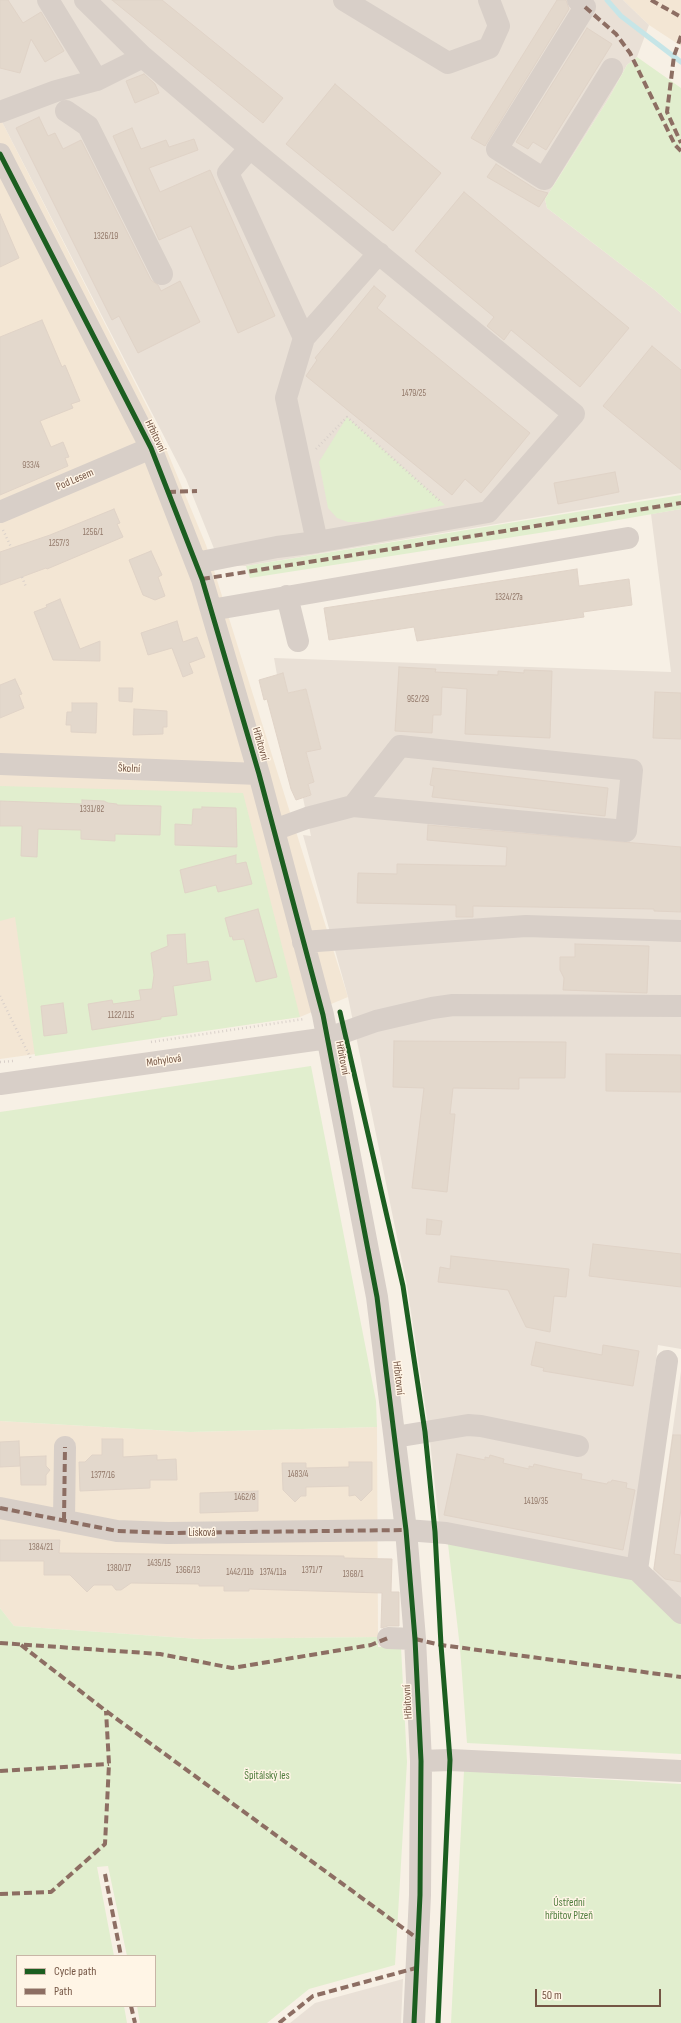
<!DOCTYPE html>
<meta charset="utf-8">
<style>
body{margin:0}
#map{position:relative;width:681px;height:2023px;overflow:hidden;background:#f7f0e5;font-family:"Sofia Sans Condensed",sans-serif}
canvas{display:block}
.legend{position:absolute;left:16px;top:1955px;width:140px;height:52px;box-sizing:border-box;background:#fff5e6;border:1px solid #c8b5a6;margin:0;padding:5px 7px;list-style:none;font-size:12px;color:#755645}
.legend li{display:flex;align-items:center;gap:8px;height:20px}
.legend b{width:20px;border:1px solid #c8b5a6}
.scale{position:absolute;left:535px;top:1989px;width:126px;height:18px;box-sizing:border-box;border:2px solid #755645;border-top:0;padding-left:5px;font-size:12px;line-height:14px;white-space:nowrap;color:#755645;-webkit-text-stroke:3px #fff5e6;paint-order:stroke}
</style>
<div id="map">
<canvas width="681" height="2023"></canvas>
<ul class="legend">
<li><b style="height:5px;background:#1b5e20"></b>Cycle path</li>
<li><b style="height:5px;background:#8d6e63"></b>Path</li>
</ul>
<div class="scale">50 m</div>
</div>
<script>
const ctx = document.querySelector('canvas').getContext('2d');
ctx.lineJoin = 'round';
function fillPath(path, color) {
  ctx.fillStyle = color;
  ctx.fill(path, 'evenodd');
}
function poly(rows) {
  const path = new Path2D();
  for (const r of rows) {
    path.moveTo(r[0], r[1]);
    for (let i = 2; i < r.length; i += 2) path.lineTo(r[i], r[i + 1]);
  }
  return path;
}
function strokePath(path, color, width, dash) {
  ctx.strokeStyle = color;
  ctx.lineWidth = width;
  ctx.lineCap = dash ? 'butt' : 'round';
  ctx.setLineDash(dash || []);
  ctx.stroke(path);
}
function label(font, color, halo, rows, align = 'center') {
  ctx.font = font + ' "Sofia Sans Condensed",sans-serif';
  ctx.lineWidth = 3;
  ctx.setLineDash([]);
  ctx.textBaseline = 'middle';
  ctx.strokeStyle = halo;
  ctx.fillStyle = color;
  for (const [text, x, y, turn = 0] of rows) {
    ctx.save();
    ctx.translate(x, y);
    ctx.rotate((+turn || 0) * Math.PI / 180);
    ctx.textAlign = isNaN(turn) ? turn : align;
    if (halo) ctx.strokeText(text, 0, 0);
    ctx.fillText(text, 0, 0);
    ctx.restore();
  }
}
fillPath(poly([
 [623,0,681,0,681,46,649,25],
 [0,118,155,422,206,545,348,997,300,1017,0,1059],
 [0,1421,190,1432,377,1427,378,1637,199,1639,14,1626,0,1608]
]), '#f3e6d4');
fillPath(poly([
 [0,0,623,0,649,25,637,57,627,65,609,98,545,199,547,208,656,291,681,313,681,493,246,566,221,566,186,479,0,118],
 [681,509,681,1349,658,1345,630,1560,439,1524,429,1432,407,1286,348,997,303,835,311,836,303,798,311,795,308,784,314,782,306,752,321,748,306,689,288,693,283,674,277,675,274,658,671,672,651,514],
 [681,1371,681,1606,652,1578],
 [403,1979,401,2023,290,2023,315,2003]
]), '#e9e0d6');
fillPath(poly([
 [637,57,681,88,681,313,656,291,547,208,545,199,609,98,627,65],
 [347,417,445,505,366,522,348,522,337,518,328,508,319,462],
 [681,495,681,509,584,526,250,578,246,566],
 [0,786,243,793,300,1017,35,1056,15,917,0,921],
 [311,1066,376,1401,377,1427,190,1432,0,1421,0,1112],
 [448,1544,652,1578,681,1606,681,1754,467,1743,460,1648],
 [0,1608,14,1626,199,1639,378,1637,378,1647,401,1647,407,1762,395,1965,309,1989,267,2023,140,2023,137,2006,155,2006,155,1956,127,1956,108,1866,97,1867,114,1956,17,1956,17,2006,124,2006,127,2023,0,2023],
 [464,1771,681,1784,681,2023,451,2023]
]), '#e1eece');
strokePath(poly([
 [607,0,621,16,681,62]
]), '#c6e5e7', 5);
const building = poly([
 [0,0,8,0,23,23,41,12,64,51,45,62,31,39,20,73,0,68,0,0],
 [112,0,162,0,283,98,263,123,112,0],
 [557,0,566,0,569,9,485,146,471,138,557,0],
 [587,28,612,44,546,150,533,142,528,149,516,142,587,28],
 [144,74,155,84,159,93,135,103,126,81,144,74],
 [335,84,441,173,393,231,286,144,335,84],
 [39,117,48,136,55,133,63,149,81,140,151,280,158,285,161,291,180,281,200,322,138,353,119,316,112,320,16,128,39,117],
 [132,128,141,149,166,140,169,147,194,139,198,150,149,168,160,192,210,170,275,316,238,333,191,226,159,240,113,136,132,128],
 [496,164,537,190,548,193,539,207,487,177,496,164],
 [464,192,629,328,580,387,511,330,504,340,487,326,494,317,415,251,464,192],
 [0,214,19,258,0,267,0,214],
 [374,286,386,296,377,308,530,433,481,493,465,479,452,495,306,376,317,360,315,358,374,286],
 [42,320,62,367,65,365,80,401,71,404,73,408,40,421,51,447,63,442,69,457,65,458,68,466,0,495,0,337,42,320],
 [652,346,681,370,681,470,603,406,652,346],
 [615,472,619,492,558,504,554,483,615,472],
 [114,509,120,523,117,524,123,537,47,569,46,568,0,585,0,552,50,535,114,509],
 [151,551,162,575,158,577,165,596,155,600,143,595,129,560,151,551],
 [577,569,579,586,629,579,632,605,583,612,584,617,417,641,414,627,329,640,324,608,577,569],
 [60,599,80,649,100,641,100,661,53,660,34,612,47,607,46,605,60,599],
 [177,621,183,642,197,637,205,657,189,663,193,673,183,677,172,648,148,655,141,633,177,621],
 [399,667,436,669,435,672,498,675,498,671,524,673,524,670,552,671,550,738,465,734,467,689,442,687,441,715,433,715,432,733,395,731,399,667],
 [283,673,288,693,306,689,321,749,306,752,314,782,308,784,311,795,296,800,291,789,267,699,264,700,259,680,283,673],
 [15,679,22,694,19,695,24,708,0,718,0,685,15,679],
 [119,688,133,688,132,702,119,701,119,688],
 [655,692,681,693,681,739,653,738,655,692],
 [72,703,97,703,96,733,71,732,71,725,66,725,67,712,72,712,72,703],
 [134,709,167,711,167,727,163,727,163,734,133,735,134,709],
 [433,768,608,788,605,816,432,797,434,786,430,785,433,768],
 [82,800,104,801,108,803,117,804,117,805,161,806,160,835,115,834,115,841,81,839,81,830,38,829,37,857,21,856,22,826,0,826,0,801,82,804,82,800],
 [202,807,236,808,237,847,175,845,175,824,192,825,193,809,202,809,202,807],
 [428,825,681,847,681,912,654,911,654,909,473,906,473,917,456,917,456,905,357,903,358,873,397,874,397,864,506,866,507,847,427,840,428,825],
 [236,855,236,864,246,862,252,884,218,892,216,885,185,893,180,870,236,855],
 [258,909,277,977,256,982,244,939,233,940,232,936,230,937,225,918,258,909],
 [185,934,187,964,208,961,211,980,173,986,177,1015,161,1017,161,1019,92,1030,88,1004,112,1000,113,1004,141,1000,139,990,152,989,154,975,151,953,168,946,167,935,185,934],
 [575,944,649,946,647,993,563,990,564,978,560,970,560,957,575,957,575,944],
 [63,1003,67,1033,44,1036,41,1006,63,1003],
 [394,1041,566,1042,565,1078,519,1078,519,1089,453,1088,450,1114,455,1114,447,1192,412,1188,424,1088,393,1087,394,1041],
 [606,1054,681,1055,681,1092,606,1091,606,1054],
 [427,1219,442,1221,440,1235,426,1234,427,1219],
 [593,1244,681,1254,681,1287,589,1276,593,1244],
 [451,1256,569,1269,566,1297,554,1296,550,1332,526,1327,508,1290,438,1282,440,1267,450,1269,451,1256],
 [536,1342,602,1355,603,1345,639,1351,633,1386,543,1371,544,1368,531,1365,536,1342],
 [673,1435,681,1435,681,1509,674,1554,681,1555,681,1582,665,1579,654,1569,673,1435],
 [102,1439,123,1439,123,1457,157,1455,157,1460,176,1459,177,1480,150,1480,150,1488,80,1491,79,1462,85,1462,92,1455,102,1455,102,1439],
 [19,1441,20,1466,0,1467,0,1442,19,1441],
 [457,1454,485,1460,485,1457,489,1458,490,1455,504,1459,503,1463,529,1469,529,1466,533,1467,534,1464,556,1469,582,1474,581,1479,607,1484,608,1482,611,1482,612,1480,627,1483,626,1488,635,1490,623,1550,444,1515,457,1454],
 [46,1456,46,1466,50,1470,46,1475,46,1485,21,1485,20,1457,46,1456],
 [349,1462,372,1462,372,1490,361,1501,355,1495,349,1496,349,1486,306,1487,306,1496,301,1496,295,1502,283,1490,282,1463,306,1463,306,1468,349,1467,349,1462],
 [258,1491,258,1511,200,1513,200,1493,258,1491],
 [0,1540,60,1540,59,1553,344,1556,344,1558,392,1559,391,1592,399,1592,399,1626,388,1626,381,1628,382,1593,249,1589,249,1591,224,1591,224,1586,199,1586,199,1584,131,1583,121,1590,116,1590,112,1585,94,1585,87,1592,70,1575,44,1575,44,1561,0,1561,0,1540]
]);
fillPath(building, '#e3d8cc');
strokePath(building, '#e0d3c7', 1);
strokePath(poly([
 [316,449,347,417,440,501],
 [3,530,11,547],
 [22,577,26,587],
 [0,996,31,1059],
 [151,1042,304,1019],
 [0,1062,13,1061]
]), '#d9d0ca', 2.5, [1, 3]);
strokePath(poly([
 [48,0,97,80,143,57,250,148],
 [85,0,143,57],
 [344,0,448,63,489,48,499,26,489,0],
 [578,0,585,7,497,149,544,179,612,69],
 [66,111,88,126,162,274],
 [0,112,56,91,97,80],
 [0,154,151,448,202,579,259,774,323,1015,377,1297,406,1530,415,1639,421,1761,420,1895,414,2023],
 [0,512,151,448],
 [317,542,286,398,304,338,379,253],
 [196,563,277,547,317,542,488,512,574,414,250,148,228,173,304,338],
 [287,596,298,641],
 [211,610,628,538],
 [0,764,259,774],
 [274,830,307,818,353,806,626,831,632,770,400,746,353,806],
 [303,942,526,926,681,931],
 [0,1084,328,1038,376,1021,432,1008,453,1005,681,1006],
 [395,1437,468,1425,481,1426,578,1446],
 [0,1508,117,1531,168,1533,406,1530,446,1533,637,1570,681,1613],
 [64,1520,65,1447],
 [637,1570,667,1361],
 [388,1638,415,1639],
 [421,1761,450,1760,681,1771]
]), '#d8cfc8', 22);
strokePath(poly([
 [651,0,681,17],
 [585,7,616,34,630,53,675,145,681,151],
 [681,36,674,56,667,112,681,143],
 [168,492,197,491],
 [202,579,681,503],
 [0,1508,117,1531,168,1533,406,1530],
 [64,1520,65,1447],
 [415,1639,441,1645,681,1677],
 [0,1643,160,1654,232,1668,371,1645,388,1638],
 [21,1645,106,1711,418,1939],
 [0,1771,109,1764],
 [105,1874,121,1956],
 [0,1894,51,1892,105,1844,109,1764,106,1711],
 [131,2006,135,2023],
 [279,2023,313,1996,416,1968]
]), '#8d6e63', 4, [8, 4]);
strokePath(poly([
 [0,154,151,448,202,579,259,774,323,1015,377,1297,406,1530,415,1639,421,1761,420,1895,414,2023],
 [340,1012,403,1286,425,1432,435,1532,441,1645,450,1760,438,2023]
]), '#1b5e20', 5);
label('9px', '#927869', null, [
 ["1326/19",106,237],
 ["1479/25",414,394],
 ["933/4",31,466],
 ["1256/1",93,533],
 ["1257/3",59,544],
 ["1324/27a",509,598],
 ["952/29",418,700],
 ["1331/82",92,810],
 ["1122/115",121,1016],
 ["1483/4",298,1475],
 ["1377/16",103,1476],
 ["1462/8",245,1498],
 ["1419/35",536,1502],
 ["1384/21",41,1548],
 ["1435/15",159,1564],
 ["1380/17",119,1569],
 ["1366/13",188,1571],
 ["1371/7",312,1571],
 ["1442/11b",240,1573],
 ["1374/11a",273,1573],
 ["1368/1",353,1575]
]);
label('11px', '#755645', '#fff5e6', [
 ["Hřbitovní",155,436,64],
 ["Pod Lesem",75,480,-23],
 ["Hřbitovní",260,744,74],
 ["Školní",129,769,2],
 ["Hřbitovní",342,1058,79],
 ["Mohylová",164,1061,-8],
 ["Hřbitovní",398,1378,83],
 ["Lísková",202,1533],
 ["Hřbitovní",408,1702,-93]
]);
label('11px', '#4e7c3c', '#fff5e6', [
 ["Špitálský les",267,1776],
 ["Ústřední",569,1903],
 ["hřbitov Plzeň",569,1916]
]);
</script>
